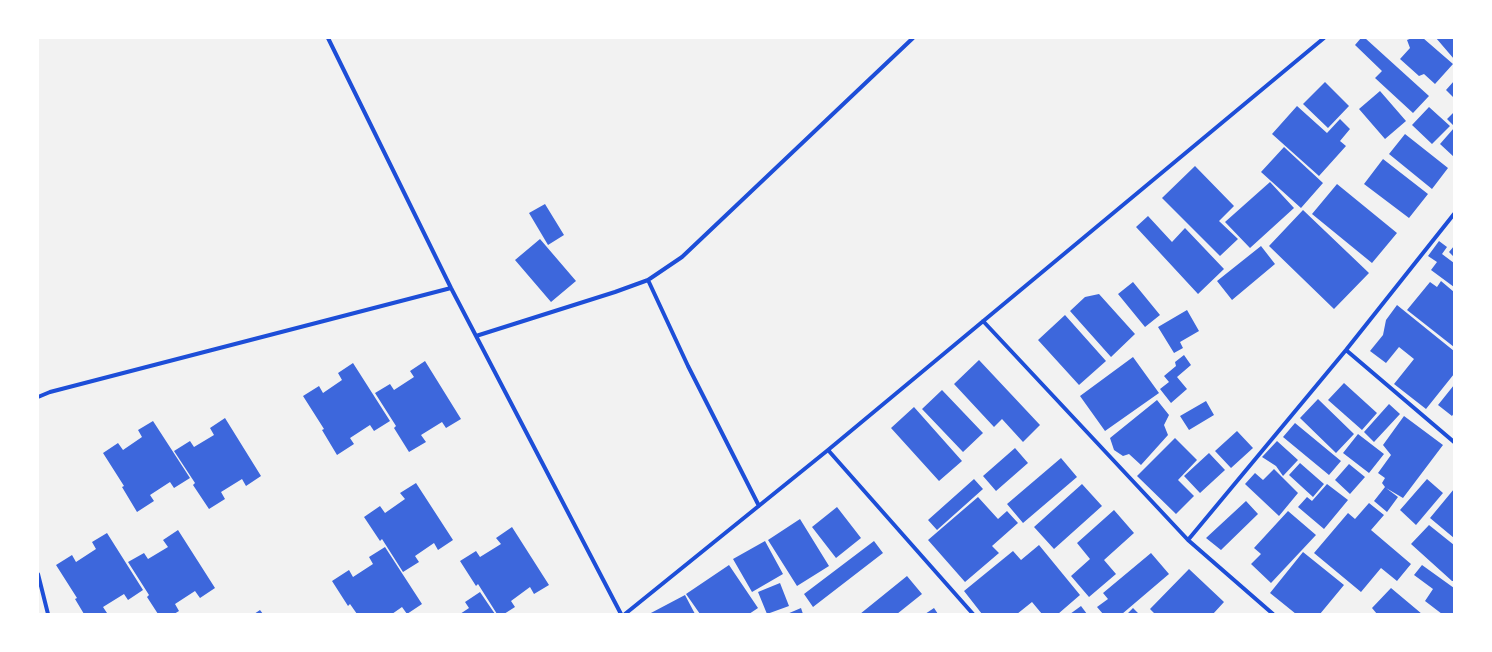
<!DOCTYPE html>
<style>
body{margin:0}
#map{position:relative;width:1492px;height:652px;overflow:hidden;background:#f2f2f2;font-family:Poppins,sans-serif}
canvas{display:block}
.frame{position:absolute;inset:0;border:39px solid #fff;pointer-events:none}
</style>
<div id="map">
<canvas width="1492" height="652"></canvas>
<div class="frame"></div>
</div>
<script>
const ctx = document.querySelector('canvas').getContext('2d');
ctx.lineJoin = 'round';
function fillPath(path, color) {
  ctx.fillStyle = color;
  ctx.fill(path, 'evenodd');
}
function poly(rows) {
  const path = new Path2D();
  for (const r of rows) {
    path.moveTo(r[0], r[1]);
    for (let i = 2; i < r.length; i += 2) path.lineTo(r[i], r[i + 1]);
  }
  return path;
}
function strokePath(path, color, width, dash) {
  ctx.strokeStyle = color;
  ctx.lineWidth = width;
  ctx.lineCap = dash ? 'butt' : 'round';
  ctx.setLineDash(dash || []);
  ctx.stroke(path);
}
fillPath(poly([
 [1361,38,1365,38,1429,96,1413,113,1375,78,1382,71,1355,45],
 [1412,38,1423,38,1453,64,1435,84,1424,74,1419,76,1400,59,1410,48,1407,40],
 [1436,38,1454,38,1454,59],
 [1454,81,1454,98,1446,90],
 [1325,82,1349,106,1328,128,1303,104],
 [1380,91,1406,121,1385,139,1359,109],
 [1297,106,1327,133,1340,119,1350,129,1340,141,1346,146,1319,176,1272,134],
 [1429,107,1450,126,1432,144,1412,125],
 [1454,112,1454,126,1447,119],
 [1454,128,1454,157,1440,144],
 [1405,134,1448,168,1432,189,1389,154],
 [1284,147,1323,183,1301,208,1261,172],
 [1383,159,1428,194,1409,218,1364,184],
 [1195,166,1234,206,1219,221,1238,239,1220,256,1162,198],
 [1270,182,1294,208,1250,248,1225,222],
 [1337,184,1397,233,1372,263,1312,214],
 [545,204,564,235,548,245,529,213],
 [1303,210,1369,273,1334,309,1269,246],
 [1148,216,1172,242,1185,228,1224,269,1198,294,1136,227],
 [540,239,576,281,551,302,515,260],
 [1439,241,1447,247,1442,254,1454,263,1454,287,1431,270,1437,262,1428,256],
 [1261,246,1275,264,1232,300,1217,281],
 [1454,246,1454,257,1449,252],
 [1441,281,1454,292,1454,347,1407,310,1430,282,1437,287],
 [1133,282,1160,315,1145,327,1118,294],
 [1099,294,1135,334,1111,357,1070,311,1085,297],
 [1397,305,1454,351,1454,374,1426,409,1394,384,1414,359,1399,347,1386,363,1370,351,1383,335,1386,320],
 [1187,310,1199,331,1180,342,1183,348,1174,353,1158,327],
 [1065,315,1106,361,1079,385,1038,340],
 [1184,355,1191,365,1177,377,1187,389,1171,403,1160,389,1169,382,1164,376,1176,366,1175,362],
 [1133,357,1159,393,1105,431,1080,396],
 [979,360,1040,425,1023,442,1002,419,994,427,954,384],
 [425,361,461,419,446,428,442,422,421,435,426,442,409,452,394,428,396,426,375,393,390,384,394,390,414,377,410,371],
 [353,363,390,421,374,431,370,425,350,438,354,444,337,455,322,430,324,429,303,396,319,386,323,393,342,380,338,373],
 [1344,383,1377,413,1362,430,1328,400],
 [1454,385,1454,413,1452,416,1438,405],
 [942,390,983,433,963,452,922,409],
 [1318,399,1354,434,1336,453,1300,418],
 [1157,400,1169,415,1164,425,1168,435,1141,465,1129,454,1123,456,1114,450,1110,438],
 [1206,401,1214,415,1189,430,1180,416],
 [1389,404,1400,414,1374,442,1364,432],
 [914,407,962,461,939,481,891,428],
 [1404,416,1443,445,1403,498,1386,488,1398,497,1387,512,1374,501,1385,487,1382,483,1385,478,1378,473,1391,455,1383,445],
 [225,418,261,476,246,486,242,479,221,492,225,499,209,509,193,485,195,483,174,451,190,441,194,447,214,435,210,428],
 [153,421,190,478,174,488,170,482,150,495,154,501,137,512,122,487,124,486,103,453,118,443,123,450,142,437,138,430],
 [1295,423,1341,461,1329,475,1283,437],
 [1237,431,1253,448,1231,468,1215,451],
 [1358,434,1384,454,1369,473,1343,453],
 [1175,438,1197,460,1178,480,1194,496,1176,514,1137,476],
 [1277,441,1298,460,1283,476,1276,466,1262,457],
 [1015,448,1028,463,996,491,983,476],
 [1209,453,1225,470,1200,493,1184,476],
 [1061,458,1077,477,1023,523,1007,504],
 [1300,463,1324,484,1313,497,1289,475],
 [1349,464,1365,477,1350,494,1335,480],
 [1274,469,1298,493,1279,516,1245,484,1255,473,1263,480],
 [974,479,983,489,937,530,928,520],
 [1427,479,1443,493,1416,525,1400,510],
 [416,483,453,540,438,550,434,543,415,556,419,562,403,572,382,539,380,541,364,517,380,506,385,513,405,499,400,493],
 [1082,484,1102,506,1054,549,1034,527],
 [1327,484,1348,500,1324,529,1298,507,1307,497,1312,501],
 [1454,489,1454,538,1430,518],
 [978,497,998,519,1007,511,1018,523,992,546,999,553,965,582,928,540],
 [1246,501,1258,514,1221,550,1206,538],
 [1369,503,1384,515,1371,530,1411,564,1397,581,1381,568,1361,592,1314,553,1348,513,1355,519],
 [837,507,861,538,836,558,812,527],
 [1114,510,1134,533,1104,560,1116,574,1089,597,1071,576,1090,559,1077,543],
 [1288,511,1316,535,1271,583,1251,564,1261,554,1254,548],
 [800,519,829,566,797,586,768,540],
 [1429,525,1454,545,1454,581,1452,581,1411,544],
 [512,527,549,585,534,594,530,587,511,601,515,607,504,614,497,614,478,584,476,586,460,561,476,551,480,557,501,544,496,538],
 [178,530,215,588,200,598,195,591,175,604,179,611,174,614,158,614,147,597,149,595,128,562,144,553,148,559,168,547,163,540],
 [107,533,143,590,128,600,124,594,103,607,107,613,106,614,84,614,75,599,77,598,56,565,72,555,76,562,96,549,92,542],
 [765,541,783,574,752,592,733,559],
 [874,541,883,553,813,607,804,594],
 [1039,545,1080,595,1058,614,1042,614,1032,602,1017,614,982,614,964,591,1013,551,1021,560],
 [385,547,422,604,407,614,402,607,392,614,357,614,350,604,348,606,332,581,349,570,353,577,373,564,369,557],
 [1303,552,1344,585,1320,614,1296,614,1270,593],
 [1151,553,1169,574,1122,614,1103,614,1097,607,1108,599,1103,593],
 [729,565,758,608,749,614,700,614,686,594],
 [1422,565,1454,588,1454,614,1442,614,1425,601,1433,589,1414,575],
 [1189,569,1224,602,1213,614,1155,614,1150,609],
 [907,576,922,594,897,614,860,614],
 [780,583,789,606,767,614,758,592],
 [1391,588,1422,614,1377,614,1372,608],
 [480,592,495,614,460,614,469,608,465,602],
 [685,595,695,614,649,614],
 [1081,606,1087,614,1070,614],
 [801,608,803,614,787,614],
 [934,608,938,614,925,614],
 [1133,608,1139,614,1127,614],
 [260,610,263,614,254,614]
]), '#3d67dc');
strokePath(poly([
 [328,38,451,288,621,614],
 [648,280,688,366,759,506],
 [983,321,1188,540,1273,614],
 [476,336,615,292,648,280,682,257,913,38],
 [1346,350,1454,442],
 [38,397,50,392,451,288],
 [828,450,973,614],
 [1188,540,1346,350,1454,214],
 [38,574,48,614],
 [625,614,828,450,1324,38]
]), '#1d4ed8', 4);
</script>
